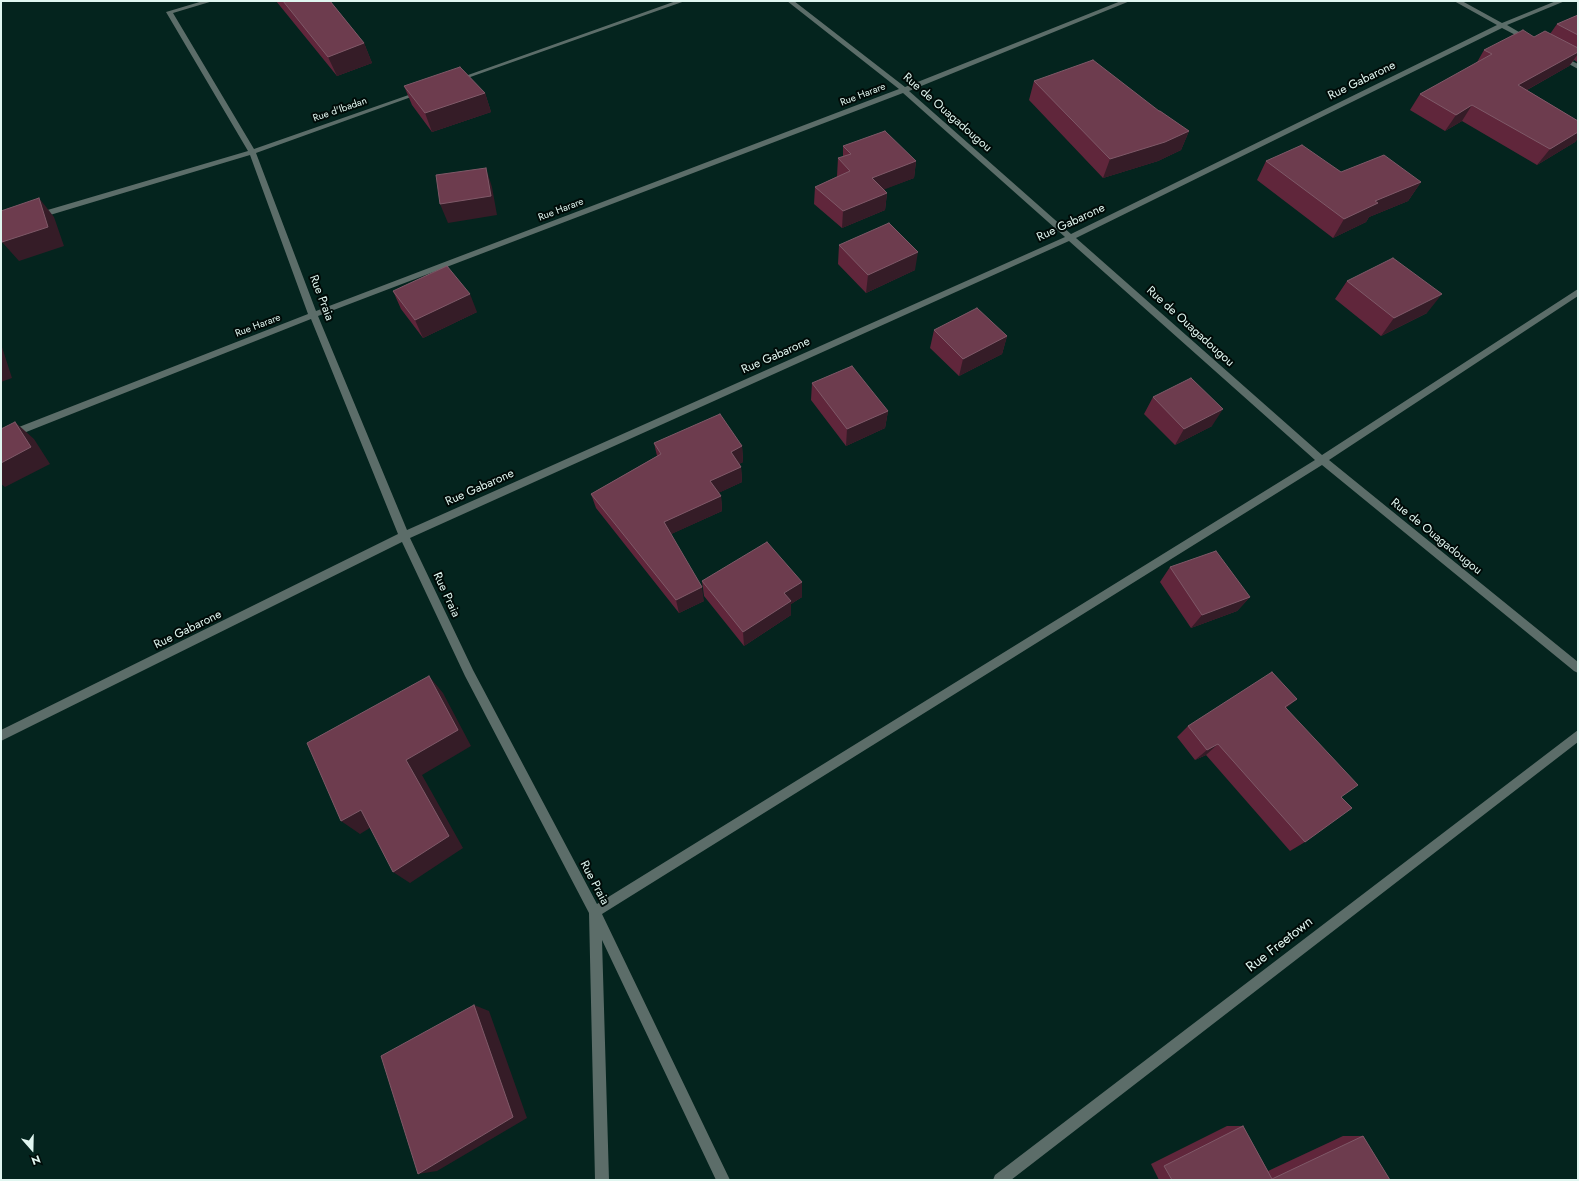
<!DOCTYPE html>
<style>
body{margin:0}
#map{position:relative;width:1579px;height:1181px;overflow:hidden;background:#04241e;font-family:Jost,sans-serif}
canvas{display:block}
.frame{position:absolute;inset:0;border:2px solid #e0f6f0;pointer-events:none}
.north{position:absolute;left:12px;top:1129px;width:40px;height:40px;-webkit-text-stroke:3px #000b08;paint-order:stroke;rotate:160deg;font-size:11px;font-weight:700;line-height:16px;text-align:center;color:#e0f6f0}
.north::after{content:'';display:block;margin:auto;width:14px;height:18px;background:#e0f6f0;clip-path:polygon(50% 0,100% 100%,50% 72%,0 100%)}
</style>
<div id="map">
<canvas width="1579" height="1181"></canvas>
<div class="frame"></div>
<div class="north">N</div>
</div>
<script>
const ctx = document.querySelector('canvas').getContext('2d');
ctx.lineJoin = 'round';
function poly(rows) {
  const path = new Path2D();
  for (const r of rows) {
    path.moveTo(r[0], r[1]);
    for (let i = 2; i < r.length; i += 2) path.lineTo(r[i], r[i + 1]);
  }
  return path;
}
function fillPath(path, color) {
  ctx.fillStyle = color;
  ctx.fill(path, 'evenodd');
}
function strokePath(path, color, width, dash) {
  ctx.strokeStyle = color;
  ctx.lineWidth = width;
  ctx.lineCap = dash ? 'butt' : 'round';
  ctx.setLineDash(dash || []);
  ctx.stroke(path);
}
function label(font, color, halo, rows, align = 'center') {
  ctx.font = font + ' Jost,sans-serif';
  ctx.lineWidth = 4;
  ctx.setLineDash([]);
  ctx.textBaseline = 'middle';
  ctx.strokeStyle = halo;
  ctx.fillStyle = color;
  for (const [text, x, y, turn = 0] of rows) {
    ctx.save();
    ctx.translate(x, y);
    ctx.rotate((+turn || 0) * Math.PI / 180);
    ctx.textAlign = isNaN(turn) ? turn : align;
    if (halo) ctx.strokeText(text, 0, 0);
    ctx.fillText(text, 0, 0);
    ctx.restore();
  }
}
fillPath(poly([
 [203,1,213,1,173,13,254,149,420,91,425,92,256,153,316,311,899,89,787,1,794,1,905,87,1121,1,1130,1,909,91,1071,234,1497,25,1454,1,1462,1,1502,23,1556,1,1565,1,1507,25,1531,39,1531,41,1527,41,1502,28,1076,238,1322,455,1578,289,1578,296,1329,460,1578,662,1578,673,1574,671,1322,465,602,914,730,1180,716,1180,602,940,609,1180,595,1180,589,913,465,676,402,542,1,741,1,730,398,534,311,319,1,442,1,434,308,314,250,155,40,218,37,219,33,216,34,214,248,151,166,12,203,1],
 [903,93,1065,237,407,530,318,316,903,93],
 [1069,241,1315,460,597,904,473,670,410,538,1069,241],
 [676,1,685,1,459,81,454,80,676,1],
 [1558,56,1562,56,1578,64,1578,69,1558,58,1558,56],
 [1578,730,1578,742,1011,1180,993,1180,995,1175,1578,730]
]), '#5c6d69');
fillPath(poly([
 [276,1,330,1,364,43,372,63,337,76],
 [1578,15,1578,61,1577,62,1574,60,1569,66,1527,90,1578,121,1578,138,1575,142,1537,165,1462,121,1445,131,1410,110,1420,94,1476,64,1484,50,1534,37,1550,34,1557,24],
 [1034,81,1159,111,1189,131,1181,150,1158,161,1103,178,1029,100],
 [404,86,485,93,491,112,432,132,412,105],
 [843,146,916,161,914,178,884,189,887,193,885,210,842,228,814,204,815,187,838,176,837,176,838,158,843,157],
 [1266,161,1341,172,1421,182,1408,201,1369,217,1366,222,1333,238,1257,180],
 [839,245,915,270,866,293,838,264],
 [1347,281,1427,313,1381,336,1335,299],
 [393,291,477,312,423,338,401,309],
 [934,330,1007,336,1002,354,959,376,930,348],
 [812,383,888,411,885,428,846,446,811,400],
 [1153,397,1212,426,1175,445,1144,414],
 [654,443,742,446,743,462,739,464,741,467,742,482,718,493,721,496,722,511,671,534,704,601,679,613,596,508,591,494,657,456],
 [1170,567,1250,597,1237,611,1191,628,1160,582],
 [702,581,802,597,791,604,791,615,744,646,704,596],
 [1297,699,1286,708,1341,797,1305,842,1290,851,1206,755,1195,760,1177,737,1188,726],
 [1227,1126,1243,1126,1268,1171,1343,1136,1363,1136,1390,1180,1159,1180,1151,1164]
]), '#60263b');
fillPath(poly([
 [364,43,372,63,337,76,328,57],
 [1578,52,1578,54,1569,66,1507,101,1518,85],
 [485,93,491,112,432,132,425,113],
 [1472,105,1462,121,1445,131,1456,115],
 [1189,131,1181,150,1158,161,1103,178,1110,159],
 [1578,132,1578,138,1575,142,1537,165,1550,149],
 [916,161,914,178,870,195,872,178],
 [486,168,492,187,497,215,448,223,440,204],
 [1421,182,1408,201,1369,217,1366,222,1333,238,1344,219,1375,201],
 [887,193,885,210,842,228,843,211],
 [39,198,54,217,64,246,19,261,2,242],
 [918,252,915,270,866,293,868,275],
 [470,294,477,312,423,338,415,320],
 [1442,294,1427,313,1381,336,1394,318],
 [1007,336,1002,354,959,376,963,359],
 [1,344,12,378,1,382],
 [1223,409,1212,426,1175,445,1184,429],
 [888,411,885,428,846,446,847,429],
 [15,422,34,439,50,464,5,487,1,484,1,463],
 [742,446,743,462,732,467,731,452],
 [741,467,742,482,712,496,710,481],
 [721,496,722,511,667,536,664,522],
 [802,582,802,597,791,604,791,615,744,646,743,632,784,593],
 [702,587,704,601,679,613,676,600],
 [1250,597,1237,611,1191,628,1202,615],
 [429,676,443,693,471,746,422,775,463,848,410,883,393,872,406,760],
 [1297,699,1284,710,1285,707],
 [1218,744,1206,755,1195,760,1207,750],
 [361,810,378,823,360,834,341,821],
 [474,1005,489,1011,527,1118,437,1171,418,1174]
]), '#351c27');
const building = poly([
 [283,1,330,1,364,43,328,57,283,1],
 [1578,15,1578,35,1557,24,1578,15],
 [1523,30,1534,37,1545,31,1578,48,1578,52,1518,85,1578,121,1578,132,1550,149,1472,105,1456,115,1420,94,1492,54,1484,50,1523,30],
 [1093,60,1159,111,1160,111,1189,131,1165,142,1110,159,1034,81,1093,60],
 [460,67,485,93,425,113,404,86,460,67],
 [885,131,916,161,872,178,887,193,843,211,815,187,850,171,838,158,851,154,843,146,885,131],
 [1302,145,1341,172,1384,155,1421,182,1375,201,1378,203,1344,219,1266,161,1302,145],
 [486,168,491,196,440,204,436,175,486,168],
 [39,198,48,227,2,242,1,238,1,211,39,198],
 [889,223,918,252,868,275,839,245,889,223],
 [1393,258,1442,294,1394,318,1347,281,1393,258],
 [447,266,470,294,415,320,393,291,447,266],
 [977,308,1007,336,963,359,934,330,977,308],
 [852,366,888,411,847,429,812,383,852,366],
 [1191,378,1223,409,1184,429,1153,397,1191,378],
 [720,414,742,446,731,452,741,467,710,481,721,496,664,522,702,587,676,600,591,494,661,454,654,443,720,414],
 [15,422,31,447,1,463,1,429,15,422],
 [767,542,802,582,784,593,791,601,743,632,702,581,767,542],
 [1216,551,1250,597,1202,615,1170,567,1216,551],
 [1272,672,1297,699,1285,707,1358,785,1341,797,1352,808,1305,842,1218,744,1207,750,1188,726,1272,672],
 [429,676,458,730,406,760,449,836,393,872,361,810,341,821,307,743,429,676],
 [474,1005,513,1117,418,1174,381,1056,474,1005],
 [1243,1126,1272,1179,1363,1136,1390,1180,1172,1180,1164,1166,1243,1126]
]);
fillPath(building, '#6d3c4e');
strokePath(building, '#7f5968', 1);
label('10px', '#e0f6f0', '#000b08', [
 ["Rue Harare",863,95,-21],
 ["Rue d'Ibadan",340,110,-19],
 ["Rue Harare",561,210,-21],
 ["Rue Harare",258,326,-21]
]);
label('12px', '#e0f6f0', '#000b08', [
 ["Rue Gabarone",1362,81,-26],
 ["Rue de Ouagadougou",947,113,41],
 ["Rue Gabarone",1071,223,-25],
 ["Rue Praia",321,298,69],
 ["Rue de Ouagadougou",1190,327,42],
 ["Rue Gabarone",776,356,-24],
 ["Rue Gabarone",480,488,-24],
 ["Rue de Ouagadougou",1436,537,39],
 ["Rue Praia",446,595,65],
 ["Rue Gabarone",188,630,-26],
 ["Rue Praia",594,883,62]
]);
label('14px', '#e0f6f0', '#000b08', [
 ["Rue Freetown",1280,945,-38]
]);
</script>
